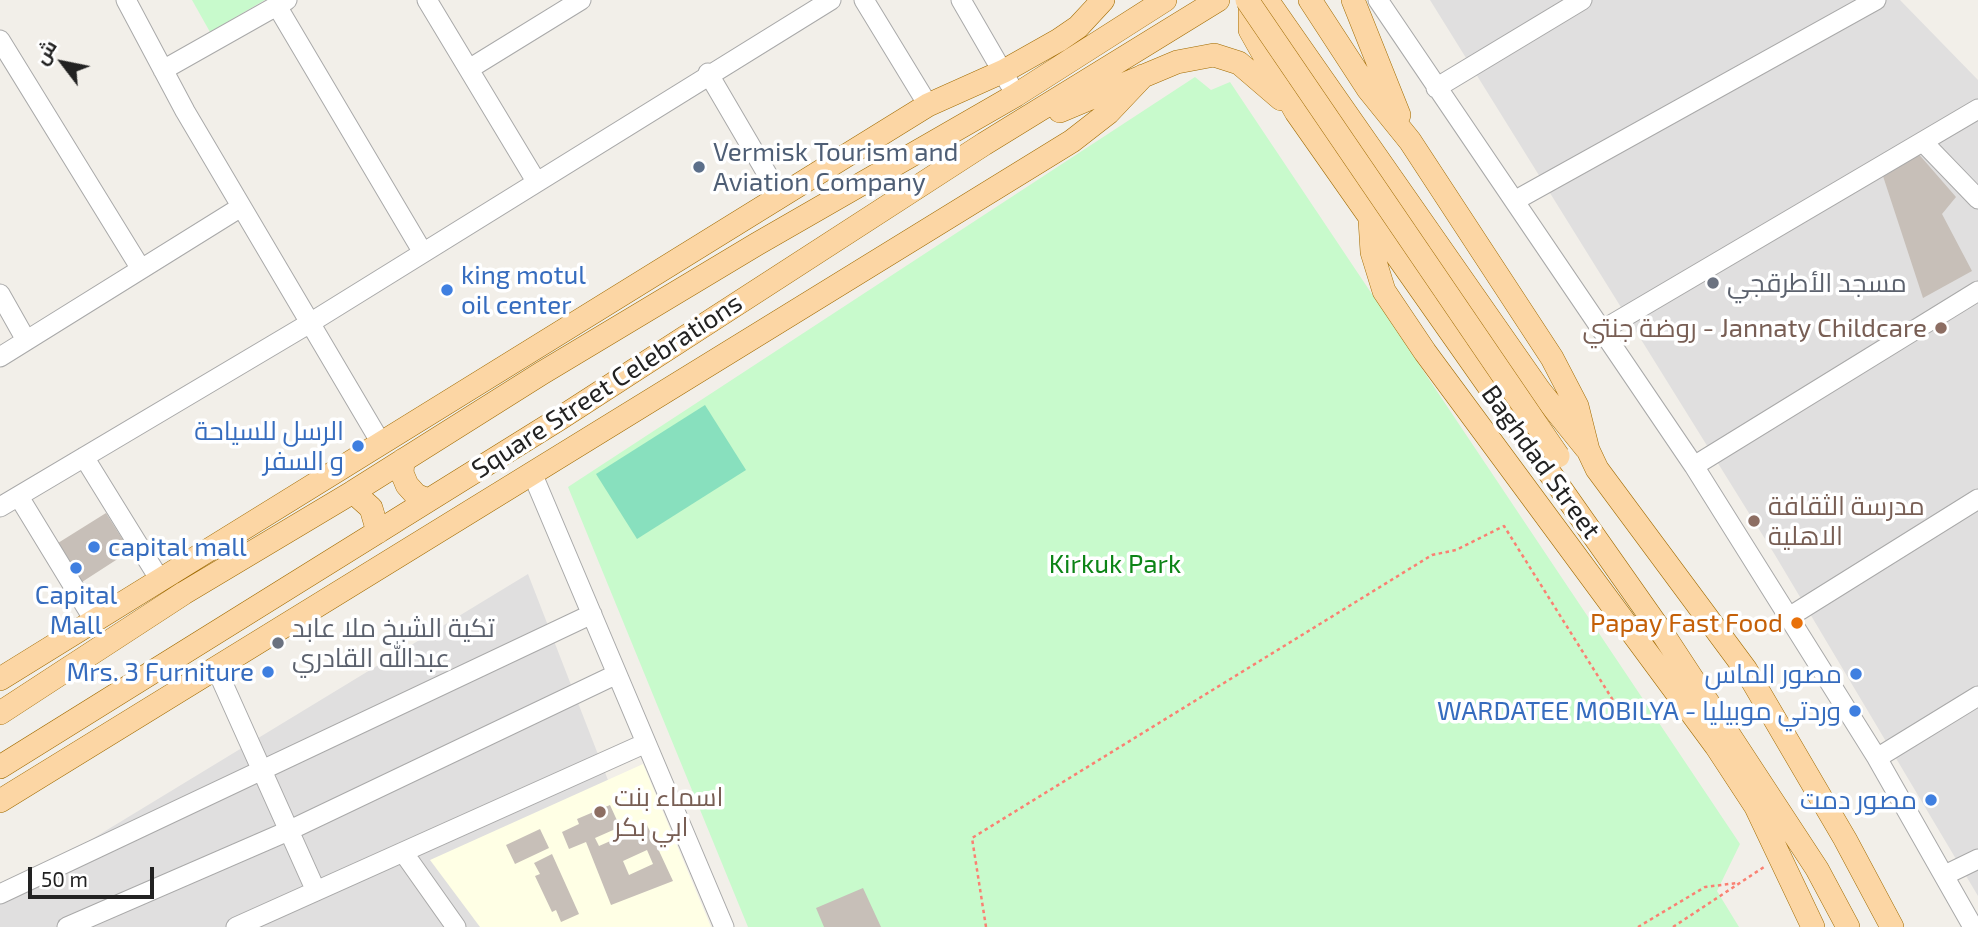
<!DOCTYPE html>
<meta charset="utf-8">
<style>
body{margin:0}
#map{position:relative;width:1978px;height:927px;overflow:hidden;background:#f2efe9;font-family:"Exo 2",Cairo,sans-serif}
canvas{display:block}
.north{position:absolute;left:28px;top:28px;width:70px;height:70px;-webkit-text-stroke:5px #fff;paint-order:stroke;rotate:302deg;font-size:19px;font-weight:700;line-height:28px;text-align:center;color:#222}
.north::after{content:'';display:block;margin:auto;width:24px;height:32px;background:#222;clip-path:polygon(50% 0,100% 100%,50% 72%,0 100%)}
.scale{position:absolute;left:28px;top:867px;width:126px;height:32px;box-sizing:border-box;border:4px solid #222;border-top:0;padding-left:9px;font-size:21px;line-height:24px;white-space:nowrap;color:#222;-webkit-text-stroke:5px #fff;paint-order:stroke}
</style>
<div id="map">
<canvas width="1978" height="927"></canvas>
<div class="north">ش</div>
<div class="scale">50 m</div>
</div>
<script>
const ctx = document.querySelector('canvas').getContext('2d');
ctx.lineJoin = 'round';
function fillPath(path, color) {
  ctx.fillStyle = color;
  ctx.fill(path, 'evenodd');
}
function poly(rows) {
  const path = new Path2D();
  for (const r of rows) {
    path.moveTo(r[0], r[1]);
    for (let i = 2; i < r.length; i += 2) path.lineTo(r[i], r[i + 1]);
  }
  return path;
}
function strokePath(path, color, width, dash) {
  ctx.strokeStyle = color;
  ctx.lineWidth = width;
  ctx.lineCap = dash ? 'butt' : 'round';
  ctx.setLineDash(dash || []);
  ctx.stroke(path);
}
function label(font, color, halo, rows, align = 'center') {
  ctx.font = font + ' "Exo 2",Cairo,sans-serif';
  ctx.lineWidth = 7;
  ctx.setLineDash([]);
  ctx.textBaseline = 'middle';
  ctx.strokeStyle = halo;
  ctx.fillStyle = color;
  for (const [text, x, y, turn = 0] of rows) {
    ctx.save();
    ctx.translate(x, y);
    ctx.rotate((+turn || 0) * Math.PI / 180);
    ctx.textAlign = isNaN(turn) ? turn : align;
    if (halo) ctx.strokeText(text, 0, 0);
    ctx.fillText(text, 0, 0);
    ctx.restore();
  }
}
fillPath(poly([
 [1430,0,1900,0,1978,80,1978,896,1775,555],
 [528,574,665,927,0,927,0,895]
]), '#e0dfdf');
fillPath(poly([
 [643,764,711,927,480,927,430,860]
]), '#ffffe5');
fillPath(poly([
 [192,0,265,0,210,32],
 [1195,77,1211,90,1230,82,1740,844,1717,891,1739,927,748,927,568,487]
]), '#c8facc');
fillPath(poly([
 [705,405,746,470,637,539,596,474]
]), '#88e0be');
fillPath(poly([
 [1916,151,1956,197,1942,214,1972,271,1923,298,1881,170],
 [106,513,130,551,82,582,58,543],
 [610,805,620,827,595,838,599,846,647,825,673,881,611,905,586,842,569,849,562,832,579,824,577,819],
 [647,850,653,864,629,875,623,861],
 [540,829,549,848,515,864,506,845],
 [552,854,579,914,561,922,556,910,552,912,535,876,540,874,534,863],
 [863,888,881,927,824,927,816,908]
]), '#c7bfb8');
const minor = poly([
 [126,0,185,111,381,443],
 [427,0,536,181],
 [864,0,928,105],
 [961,0,1016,95],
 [1378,0,1694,466,1877,758,1973,927],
 [277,6,422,251],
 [0,40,141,269],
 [469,69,581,0],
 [163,70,287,0],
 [708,73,780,196],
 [1436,88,1582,0],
 [1923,142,1978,199],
 [1516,200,1876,0],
 [0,294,26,340],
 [1604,329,1978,109],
 [0,357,241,207],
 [84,457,160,580],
 [1694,466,1978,291],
 [532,473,724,927],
 [19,497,94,620],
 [0,507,310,323,831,0],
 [1789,617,1978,499],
 [216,668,316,891],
 [1877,758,1978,696],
 [403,852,456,927],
 [1945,875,1978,859],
 [0,894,592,614],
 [67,927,288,831,617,674],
 [236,927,646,743]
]);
const major = poly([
 [1263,0,1250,11,1250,30,1296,112,1665,637,1817,869,1848,927],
 [1267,0,1540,391,1586,448],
 [1310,0,1368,89,1410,141,1552,358,1577,406,1588,450,1597,469,1746,670,1845,839,1892,927],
 [1353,0,1399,115],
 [1060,111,1177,62,1214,55,1239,63,1281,99],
 [1370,220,1372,252,1384,291,1425,352,1716,746,1756,807,1813,927],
 [403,460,402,473,407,485,416,495,428,500],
 [353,492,371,508,378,532],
 [0,679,928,105,1004,71,1059,40,1078,27,1103,0],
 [0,713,184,593,353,492,542,373,757,244,1016,95,1165,0],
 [0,767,559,419,984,144,1218,0],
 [0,801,1072,141,1108,113,1143,76]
]);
strokePath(minor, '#a9a9a9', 21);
strokePath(major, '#a06b00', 24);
strokePath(poly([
 [986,927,972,838,1432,555,1456,550,1504,526,1616,705],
 [1638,927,1705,887,1737,883],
 [1673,927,1764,867]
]), '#fa8072', 2.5, [3.5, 3.5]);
strokePath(minor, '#fff', 19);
strokePath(major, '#fcd6a4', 23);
const majorBridge = poly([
 [1247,0,1558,456]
]);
strokePath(majorBridge, '#a06b00', 24, []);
strokePath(majorBridge, '#fcd6a4', 23);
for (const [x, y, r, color] of [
 [699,167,7,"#5c6f8a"],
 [1713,283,7,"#6b7280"],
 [447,290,7,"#3f7fe0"],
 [1941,328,7,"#8d6e63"],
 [358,446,7,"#3f7fe0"],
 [1754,521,7,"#8d6e63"],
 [94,547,7,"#3f7fe0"],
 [76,568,7,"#3f7fe0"],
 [1797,623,7,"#e8710a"],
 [278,643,7,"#6b7280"],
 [268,672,7,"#3f7fe0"],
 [1856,674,7,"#3f7fe0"],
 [1855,711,7,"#3f7fe0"],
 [1931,800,7,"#3f7fe0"],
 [600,812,7,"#8d6e63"]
]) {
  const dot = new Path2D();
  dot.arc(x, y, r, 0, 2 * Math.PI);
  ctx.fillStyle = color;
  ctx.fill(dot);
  strokePath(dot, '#fff', 2.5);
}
label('26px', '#4e5e75', '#fff', [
 ["Vermisk Tourism and",713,152],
 ["Aviation Company",713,182]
], 'left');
label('26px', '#366cbe', '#fff', [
 ["king motul",461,275,"left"],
 ["oil center",461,305,"left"],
 ["الرسل للسياحة",344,431],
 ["و السفر",344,461],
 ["capital mall",108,547,"left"],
 ["Capital",76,595,"center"],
 ["Mall",76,625,"center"],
 ["Mrs. 3 Furniture",254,672],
 ["مصور الماس",1842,674],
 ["WARDATEE MOBILYA - وردتي موبيليا",1841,711],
 ["مصور دمت",1917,800]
], 'right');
label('26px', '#5b616d', '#fff', [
 ["مسجد الأطرقجي",1727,283],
 ["تكية الشيخ ملا عابد",292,628],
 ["عبدالله القادري",292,658]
], 'left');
label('26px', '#785e54', '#fff', [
 ["روضة جنتي - Jannaty Childcare",1927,328,"right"],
 ["مدرسة الثقافة",1768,506],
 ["الاهلية",1768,536],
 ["اسماء بنت",614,797],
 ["ابي بكر",614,827]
], 'left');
label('26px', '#222', '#fff', [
 ["Square Street Celebrations",607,386,-33],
 ["Baghdad Street",1541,462,54]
]);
label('26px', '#0c8416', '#fff', [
 ["Kirkuk Park",1115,564]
]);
label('26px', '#c56008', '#fff', [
 ["Papay Fast Food",1783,623]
], 'right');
</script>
